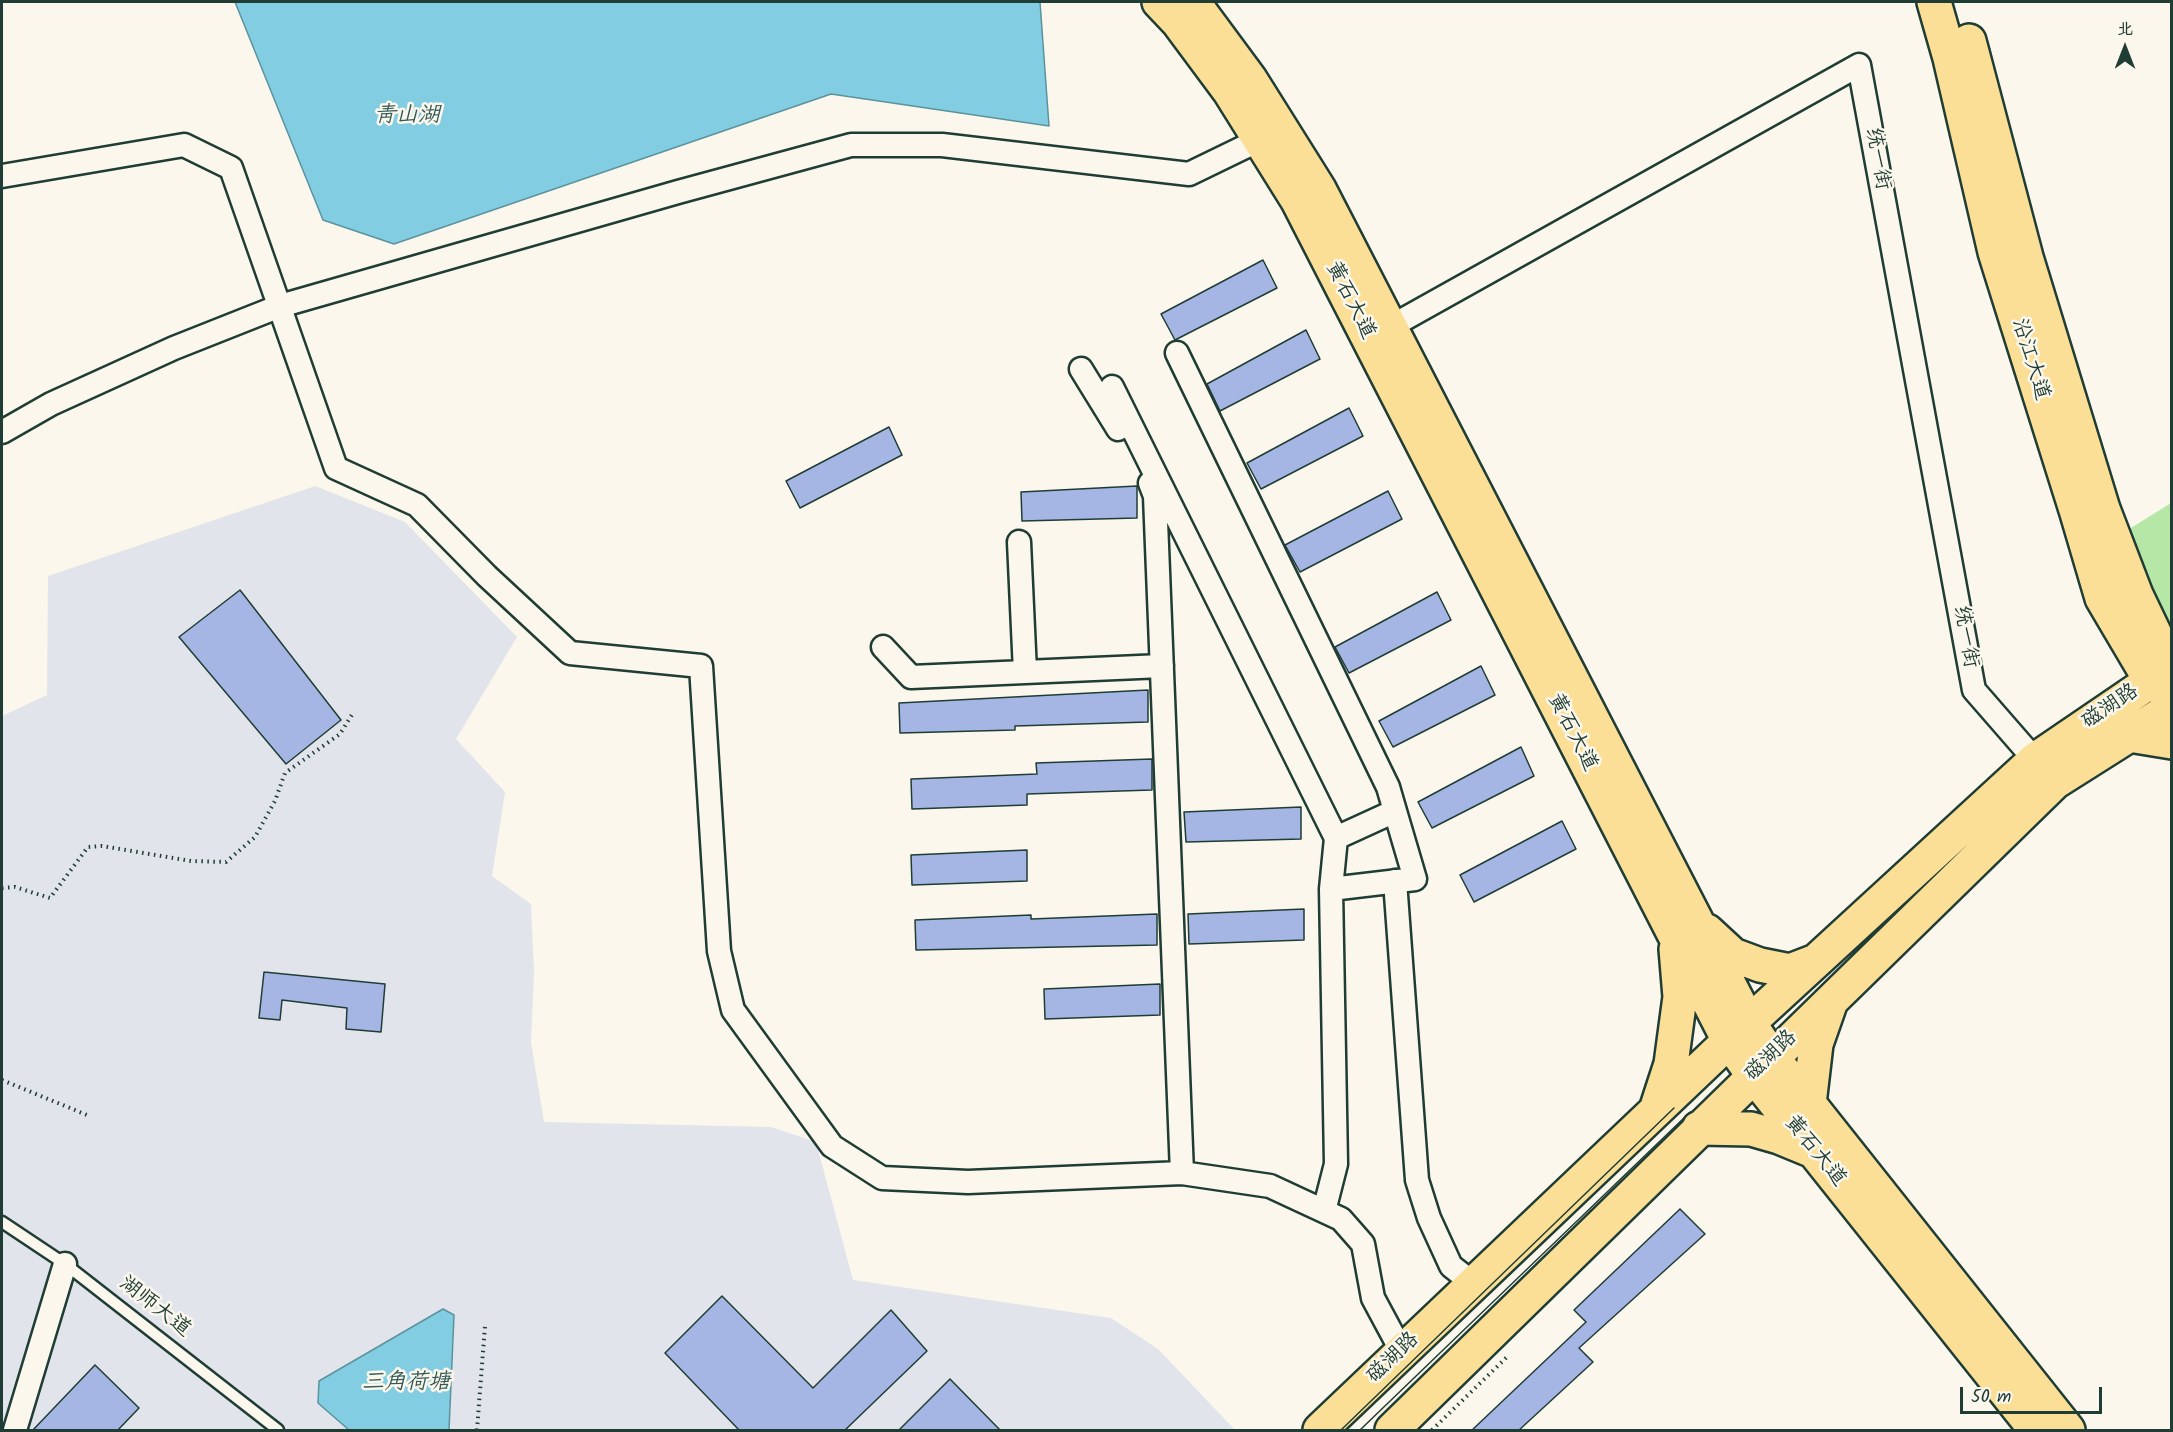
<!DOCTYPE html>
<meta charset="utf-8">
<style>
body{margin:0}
#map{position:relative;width:2173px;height:1432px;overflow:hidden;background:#fbf7ec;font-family:Kalam,"LXGW WenKai TC",sans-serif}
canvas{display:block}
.frame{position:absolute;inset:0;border:3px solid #1f3d34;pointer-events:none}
.north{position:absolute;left:2095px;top:18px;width:60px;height:60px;-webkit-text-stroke:4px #fbf7ec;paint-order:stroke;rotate:0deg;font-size:16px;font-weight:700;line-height:24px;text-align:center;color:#1f3d34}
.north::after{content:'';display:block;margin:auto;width:21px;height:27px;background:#1f3d34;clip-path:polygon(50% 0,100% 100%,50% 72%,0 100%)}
.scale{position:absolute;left:1960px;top:1387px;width:142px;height:27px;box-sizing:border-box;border:3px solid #1f3d34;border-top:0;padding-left:8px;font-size:18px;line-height:21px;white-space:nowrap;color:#1f3d34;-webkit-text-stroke:4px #fbf7ec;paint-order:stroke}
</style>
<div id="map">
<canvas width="2173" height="1432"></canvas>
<div class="frame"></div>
<div class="north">北</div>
<div class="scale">50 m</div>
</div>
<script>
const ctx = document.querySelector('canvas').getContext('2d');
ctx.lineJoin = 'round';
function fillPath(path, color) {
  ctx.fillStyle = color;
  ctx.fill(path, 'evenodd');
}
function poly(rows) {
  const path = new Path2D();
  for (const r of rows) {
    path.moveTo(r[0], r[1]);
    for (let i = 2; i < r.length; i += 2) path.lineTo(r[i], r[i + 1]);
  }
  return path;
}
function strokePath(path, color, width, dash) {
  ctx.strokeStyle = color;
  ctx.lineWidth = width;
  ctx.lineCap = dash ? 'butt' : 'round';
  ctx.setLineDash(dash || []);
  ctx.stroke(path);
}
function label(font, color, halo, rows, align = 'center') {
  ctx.font = font + ' Kalam,"LXGW WenKai TC",sans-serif';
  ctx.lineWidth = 5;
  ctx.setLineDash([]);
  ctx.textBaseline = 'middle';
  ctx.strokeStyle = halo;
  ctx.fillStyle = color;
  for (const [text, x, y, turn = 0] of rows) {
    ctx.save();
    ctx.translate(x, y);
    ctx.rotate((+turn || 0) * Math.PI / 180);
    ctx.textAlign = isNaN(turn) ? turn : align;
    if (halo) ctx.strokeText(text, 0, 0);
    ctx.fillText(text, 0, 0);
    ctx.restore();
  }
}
fillPath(poly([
 [315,486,405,522,517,637,456,739,505,792,492,876,531,904,534,973,531,1042,544,1122,771,1127,816,1142,853,1280,1111,1318,1158,1349,1235,1430,2,1430,2,716,47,695,48,576]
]), '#e1e4ea');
fillPath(poly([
 [2171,503,2171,629,2123,533]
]), '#b6e7a6');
const water = poly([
 [235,2,1040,2,1049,126,831,94,394,244,323,220,235,2],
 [443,1309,454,1315,449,1430,349,1430,318,1403,319,1381,443,1309]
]);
fillPath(water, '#83cde3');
strokePath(water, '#5b939d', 1.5);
const building = poly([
 [1263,260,1277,288,1175,340,1161,314,1263,260],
 [1306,330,1320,359,1220,411,1207,384,1306,330],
 [1349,408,1363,436,1261,489,1247,463,1349,408],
 [889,427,902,455,800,508,786,481,889,427],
 [1137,486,1137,518,1022,521,1021,492,1137,486],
 [1388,491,1402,519,1300,572,1285,545,1388,491],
 [240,590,341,720,286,764,179,637,240,590],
 [1437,592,1451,620,1349,673,1335,647,1437,592],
 [1481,666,1495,695,1393,747,1379,721,1481,666],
 [1148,690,1148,722,1015,726,1015,730,900,733,899,703,1148,690],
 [1521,747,1534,776,1432,828,1418,802,1521,747],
 [1152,759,1152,790,1027,794,1027,805,912,809,911,779,1037,774,1036,763,1152,759],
 [1301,807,1301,839,1186,842,1184,812,1301,807],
 [1562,821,1576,849,1474,902,1460,875,1562,821],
 [1027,850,1027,881,912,885,911,855,1027,850],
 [1304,909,1304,940,1189,944,1188,914,1304,909],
 [1157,914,1157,945,916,950,915,920,1031,915,1031,919,1157,914],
 [264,972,385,984,381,1032,346,1029,347,1008,282,1000,280,1020,259,1018,264,972],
 [1160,984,1160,1015,1045,1019,1044,989,1160,984],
 [1680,1209,1705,1234,1579,1348,1593,1362,1518,1431,1471,1431,1586,1322,1574,1310,1680,1209],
 [722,1296,813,1388,891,1310,927,1351,844,1431,740,1431,665,1353,722,1296],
 [95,1365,139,1408,117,1431,32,1431,95,1365],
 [950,1379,1001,1431,898,1431,950,1379]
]);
fillPath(building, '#a5b6e5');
strokePath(building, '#1f3d34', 1.5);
const lane = poly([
 [2,1222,65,1264,278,1430]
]);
const street = poly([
 [2,176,184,145,231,168,336,468,417,505,487,576,570,653,701,666,719,951,733,1010,832,1146,882,1178,968,1182,1182,1173,1270,1186,1341,1219,1363,1244,1373,1298,1402,1352],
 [1390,327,1859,65,1974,690,2035,760],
 [1177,353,1388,787,1395,811],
 [1081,369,1118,429],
 [1112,387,1336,838,1331,889,1336,1164,1324,1211],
 [2,432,51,404,174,348,280,306,678,192,851,145,942,145,1189,174,1259,140,1271,132],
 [1150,483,1155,496,1182,1173],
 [1019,542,1025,672],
 [883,647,911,677,1162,666],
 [1395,881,1417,1180,1429,1218,1451,1266,1474,1284],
 [1331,889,1415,879,1395,811,1336,838],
 [15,1430,65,1264]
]);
const primary = poly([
 [1159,2,1178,22,1230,92,1298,201,1729,1041,1753,1075,2036,1430],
 [1193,2,1250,79,1319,189,1749,1023,1772,1057,2068,1430],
 [1934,2,1950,58,1995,252,2077,513,2102,598,2151,681,2168,694],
 [1969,41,2026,257,2103,509,2136,595,2172,670],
 [2129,735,2172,742],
 [1707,931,1733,955,1760,965,1790,971,1816,961],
 [1809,1104,1816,1044,1830,1004],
 [1657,1107,1671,1064,1680,997,1676,949],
 [1699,1128,1751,1129,1779,1137,1813,1151],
 [1320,1430,1729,1041,2035,760,2151,681],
 [1392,1430,2055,782,2172,708]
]);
strokePath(lane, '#1f3d34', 15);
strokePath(street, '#1f3d34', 27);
strokePath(primary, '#1f3d34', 38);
strokePath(poly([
 [2,888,15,887,50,898,88,847,102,846,191,861,226,862,255,837,275,801,285,773,340,734,353,713],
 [2,1080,87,1115],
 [477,1430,485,1326],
 [1432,1430,1509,1355]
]), '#1f3d34', 4, [1.5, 4.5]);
strokePath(lane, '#fbf7ec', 10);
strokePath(street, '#fbf7ec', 22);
strokePath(primary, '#fbdf96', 33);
strokePath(poly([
 [1341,1430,1674,1108],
 [1360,1430,1685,1117]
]), '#1f3d34', 1.5);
label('21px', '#1f3d34', '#fbf7ec', [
 ["统一街",1876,159,80],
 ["黄石大道",1349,301,63],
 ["沿江大道",2029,360,73],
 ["统一街",1964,637,80],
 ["磁湖路",2111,708,-34],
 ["黄石大道",1571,733,63],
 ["磁湖路",1772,1057,-44],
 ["黄石大道",1814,1152,51],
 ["湖师大道",154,1308,38],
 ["磁湖路",1394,1359,-44]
]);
label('italic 22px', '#335a57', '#fbf7ec', [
 ["青山湖",407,117],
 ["三角荷塘",406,1384]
]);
</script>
